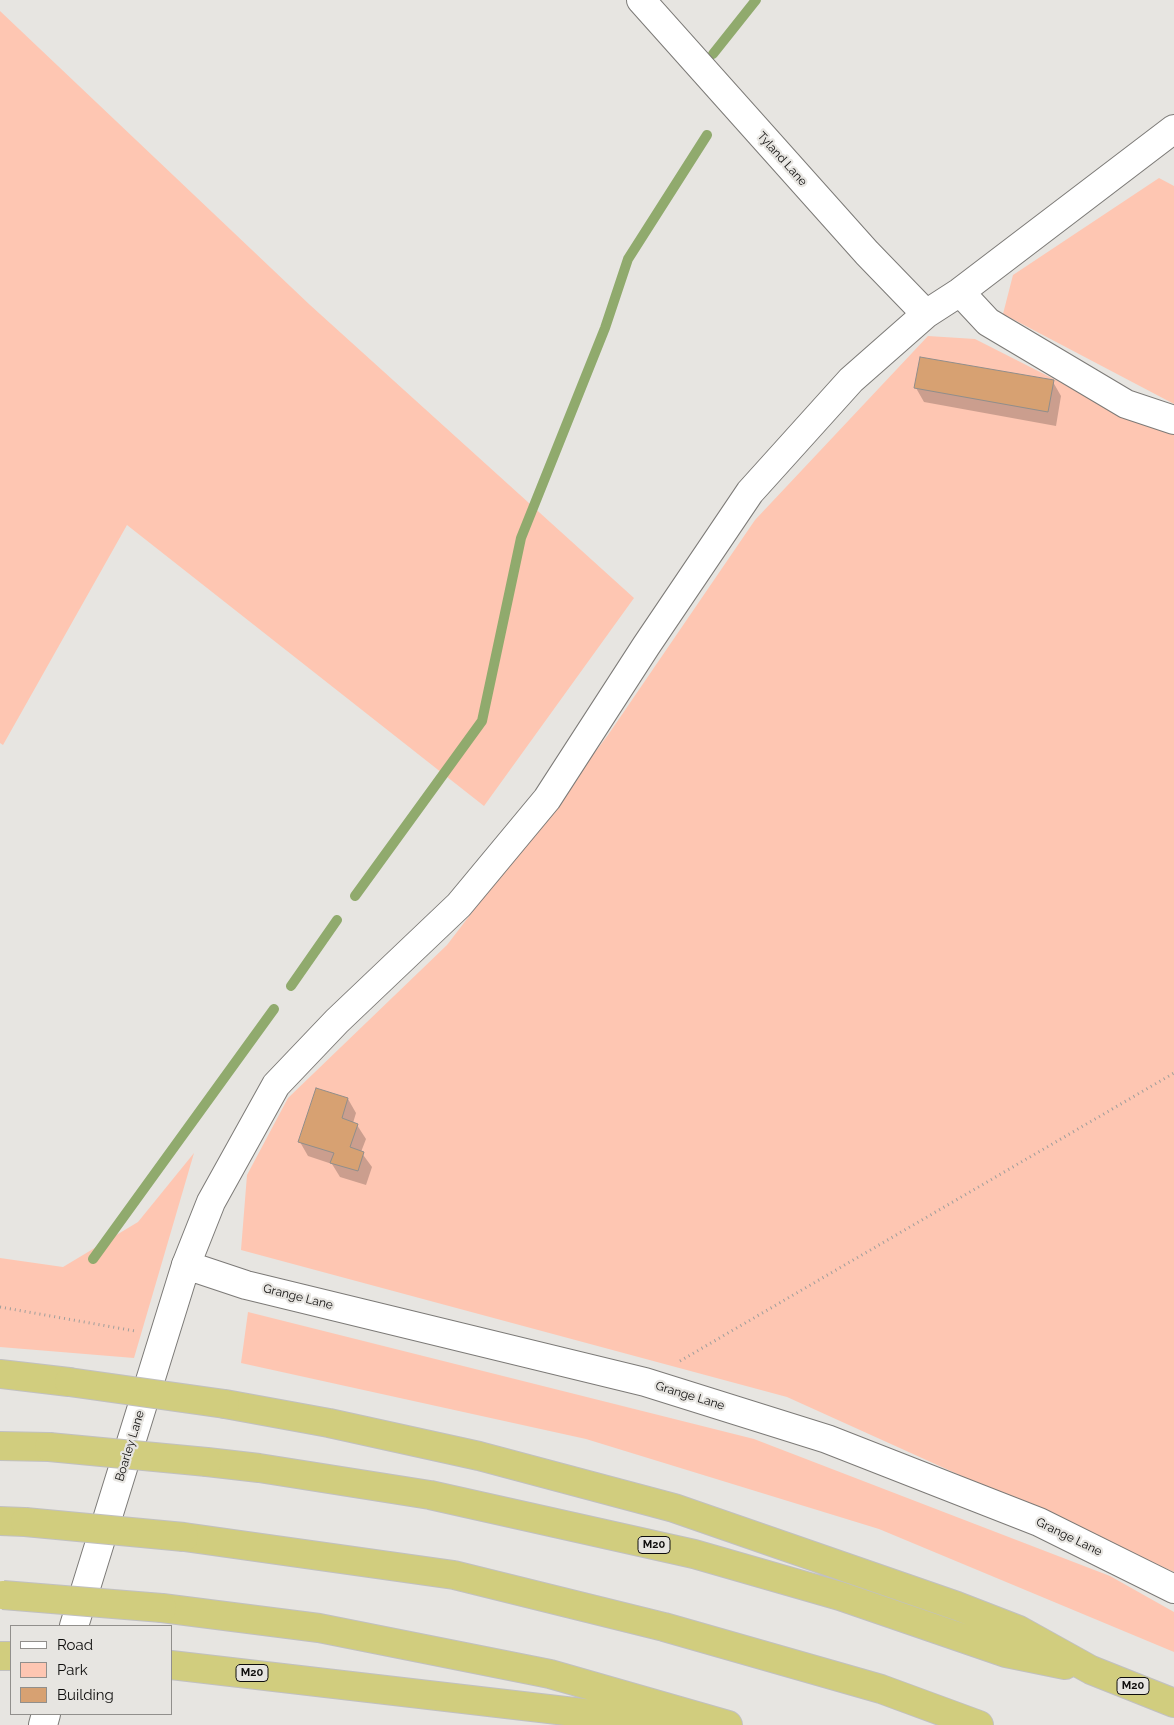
<!DOCTYPE html>
<style>
body{margin:0}
#map{position:relative;width:1174px;height:1725px;overflow:hidden;background:#e7e5e1;font-family:Raleway,sans-serif}
canvas{display:block}
.legend{position:absolute;left:10px;top:1625px;width:162px;height:90px;box-sizing:border-box;background:#e7e5e1;border:1px solid #918f8c;margin:0;padding:6px 9px;list-style:none;font-size:15px;color:#0f0e0d}
.legend li{display:flex;align-items:center;gap:10px;height:25px}
.legend b{width:25px;border:1px solid #918f8c}
</style>
<div id="map">
<canvas width="1174" height="1725"></canvas>
<ul class="legend">
<li><b style="height:6px;background:#fff"></b>Road</li>
<li><b style="height:14px;background:#fec6b2"></b>Park</li>
<li><b style="height:14px;background:#d7a172"></b>Building</li>
</ul>
</div>
<script>
const ctx = document.querySelector('canvas').getContext('2d');
ctx.lineJoin = 'round';
function fillPath(path, color) {
  ctx.fillStyle = color;
  ctx.fill(path, 'evenodd');
}
function poly(rows) {
  const path = new Path2D();
  for (const r of rows) {
    path.moveTo(r[0], r[1]);
    for (let i = 2; i < r.length; i += 2) path.lineTo(r[i], r[i + 1]);
  }
  return path;
}
function strokePath(path, color, width, dash) {
  ctx.strokeStyle = color;
  ctx.lineWidth = width;
  ctx.lineCap = dash ? 'butt' : 'round';
  ctx.setLineDash(dash || []);
  ctx.stroke(path);
}
function label(font, color, halo, rows, align = 'center') {
  ctx.font = font + ' Raleway,sans-serif';
  ctx.lineWidth = 4.5;
  ctx.setLineDash([]);
  ctx.textBaseline = 'middle';
  ctx.strokeStyle = halo;
  ctx.fillStyle = color;
  for (const [text, x, y, turn = 0] of rows) {
    ctx.save();
    ctx.translate(x, y);
    ctx.rotate((+turn || 0) * Math.PI / 180);
    ctx.textAlign = isNaN(turn) ? turn : align;
    if (halo) ctx.strokeText(text, 0, 0);
    ctx.fillText(text, 0, 0);
    ctx.restore();
  }
}
fillPath(poly([
 [0,11,310,305,634,598,484,806,127,525,3,745,0,743],
 [1159,178,1174,186,1174,404,1003,314,1013,275],
 [928,336,975,339,1107,406,1174,431,1174,1572,787,1397,241,1250,247,1175,288,1098,447,945,608,735,755,520],
 [194,1153,134,1358,0,1347,0,1258,63,1267,138,1222],
 [248,1312,754,1439,1110,1576,1174,1612,1174,1652,879,1529,586,1439,241,1363]
]), '#fec6b2');
fillPath(poly([
 [1053,382,1061,396,1056,426,924,402,916,388],
 [348,1099,356,1113,353,1123,357,1125,366,1139,361,1152,372,1167,366,1185,340,1177,332,1164,308,1156,300,1142]
]), '#0003');
strokePath(poly([
 [713,54,756,0],
 [355,896,482,721,521,538,605,328,628,259,707,135],
 [291,986,337,920],
 [93,1259,274,1009]
]), '#90aa6d', 10);
const building = poly([
 [920,357,1054,380,1048,412,914,388,920,357],
 [316,1088,348,1098,342,1118,358,1124,350,1147,364,1152,358,1171,330,1163,334,1153,298,1142,316,1088]
]);
fillPath(building, '#d7a172');
strokePath(building, '#918e8b', 1);
const street = poly([
 [641,0,867,253,926,314],
 [960,292,988,322,1126,404,1174,420],
 [186,1265,211,1202,276,1085,337,1021,459,905,547,799,646,646,750,492,851,380,926,314,960,292,1174,129]
]);
const secondary = poly([
 [74,1626,186,1265,246,1285,645,1382,827,1439,1039,1522,1174,1589],
 [43,1725,46,1714]
]);
const highway = poly([
 [0,1374,69,1382],
 [225,1404,329,1423,479,1456,674,1508,957,1606,1019,1630,1091,1670,1174,1703],
 [0,1446,49,1447],
 [207,1462,259,1468,430,1495,694,1554,840,1596,1006,1653,1065,1665],
 [0,1521,25,1522],
 [184,1537,454,1575,664,1627,881,1689,979,1725],
 [162,1608,319,1628,550,1674,728,1725],
 [0,1656,11,1656],
 [171,1665,677,1724]
]);
strokePath(street, '#7c7a77', 30);
strokePath(secondary, '#7c7a77', 30);
strokePath(highway, '#c1c0c0', 30);
strokePath(poly([
 [0,1307,135,1331],
 [680,1361,1174,1073]
]), '#9f9e9b', 3, [1, 4]);
strokePath(street, '#fff', 28);
strokePath(secondary, '#fff', 28);
strokePath(highway, '#d1cd7e', 28);
const highwayBridge = poly([
 [69,1382,225,1404],
 [49,1447,207,1462],
 [25,1522,184,1537],
 [3,1595,162,1608]
]);
strokePath(highwayBridge, '#c1c0c0', 30, []);
strokePath(highwayBridge, '#d1cd7e', 28);
for (const [x, y, w] of [
 [654,1545,32],
 [252,1673,32],
 [1133,1686,32]
]) {
  const box = new Path2D();
  box.roundRect(x - w / 2, y - 8.5, w, 17, 4);
  ctx.fillStyle = '#e7e5e1';
  ctx.fill(box);
  strokePath(box, '#0f0e0d', 1);
}
label('bold 11px', '#0f0e0d', null, [
 ["M20",654,1545],
 ["M20",252,1673],
 ["M20",1133,1686]
]);
label('12px', '#0f0e0d', '#e7e5e1', [
 ["Tyland Lane",782,159,48],
 ["Grange Lane",298,1297,14],
 ["Grange Lane",690,1396,17],
 ["Boarley Lane",130,1446,-73],
 ["Grange Lane",1069,1537,26]
]);
</script>
